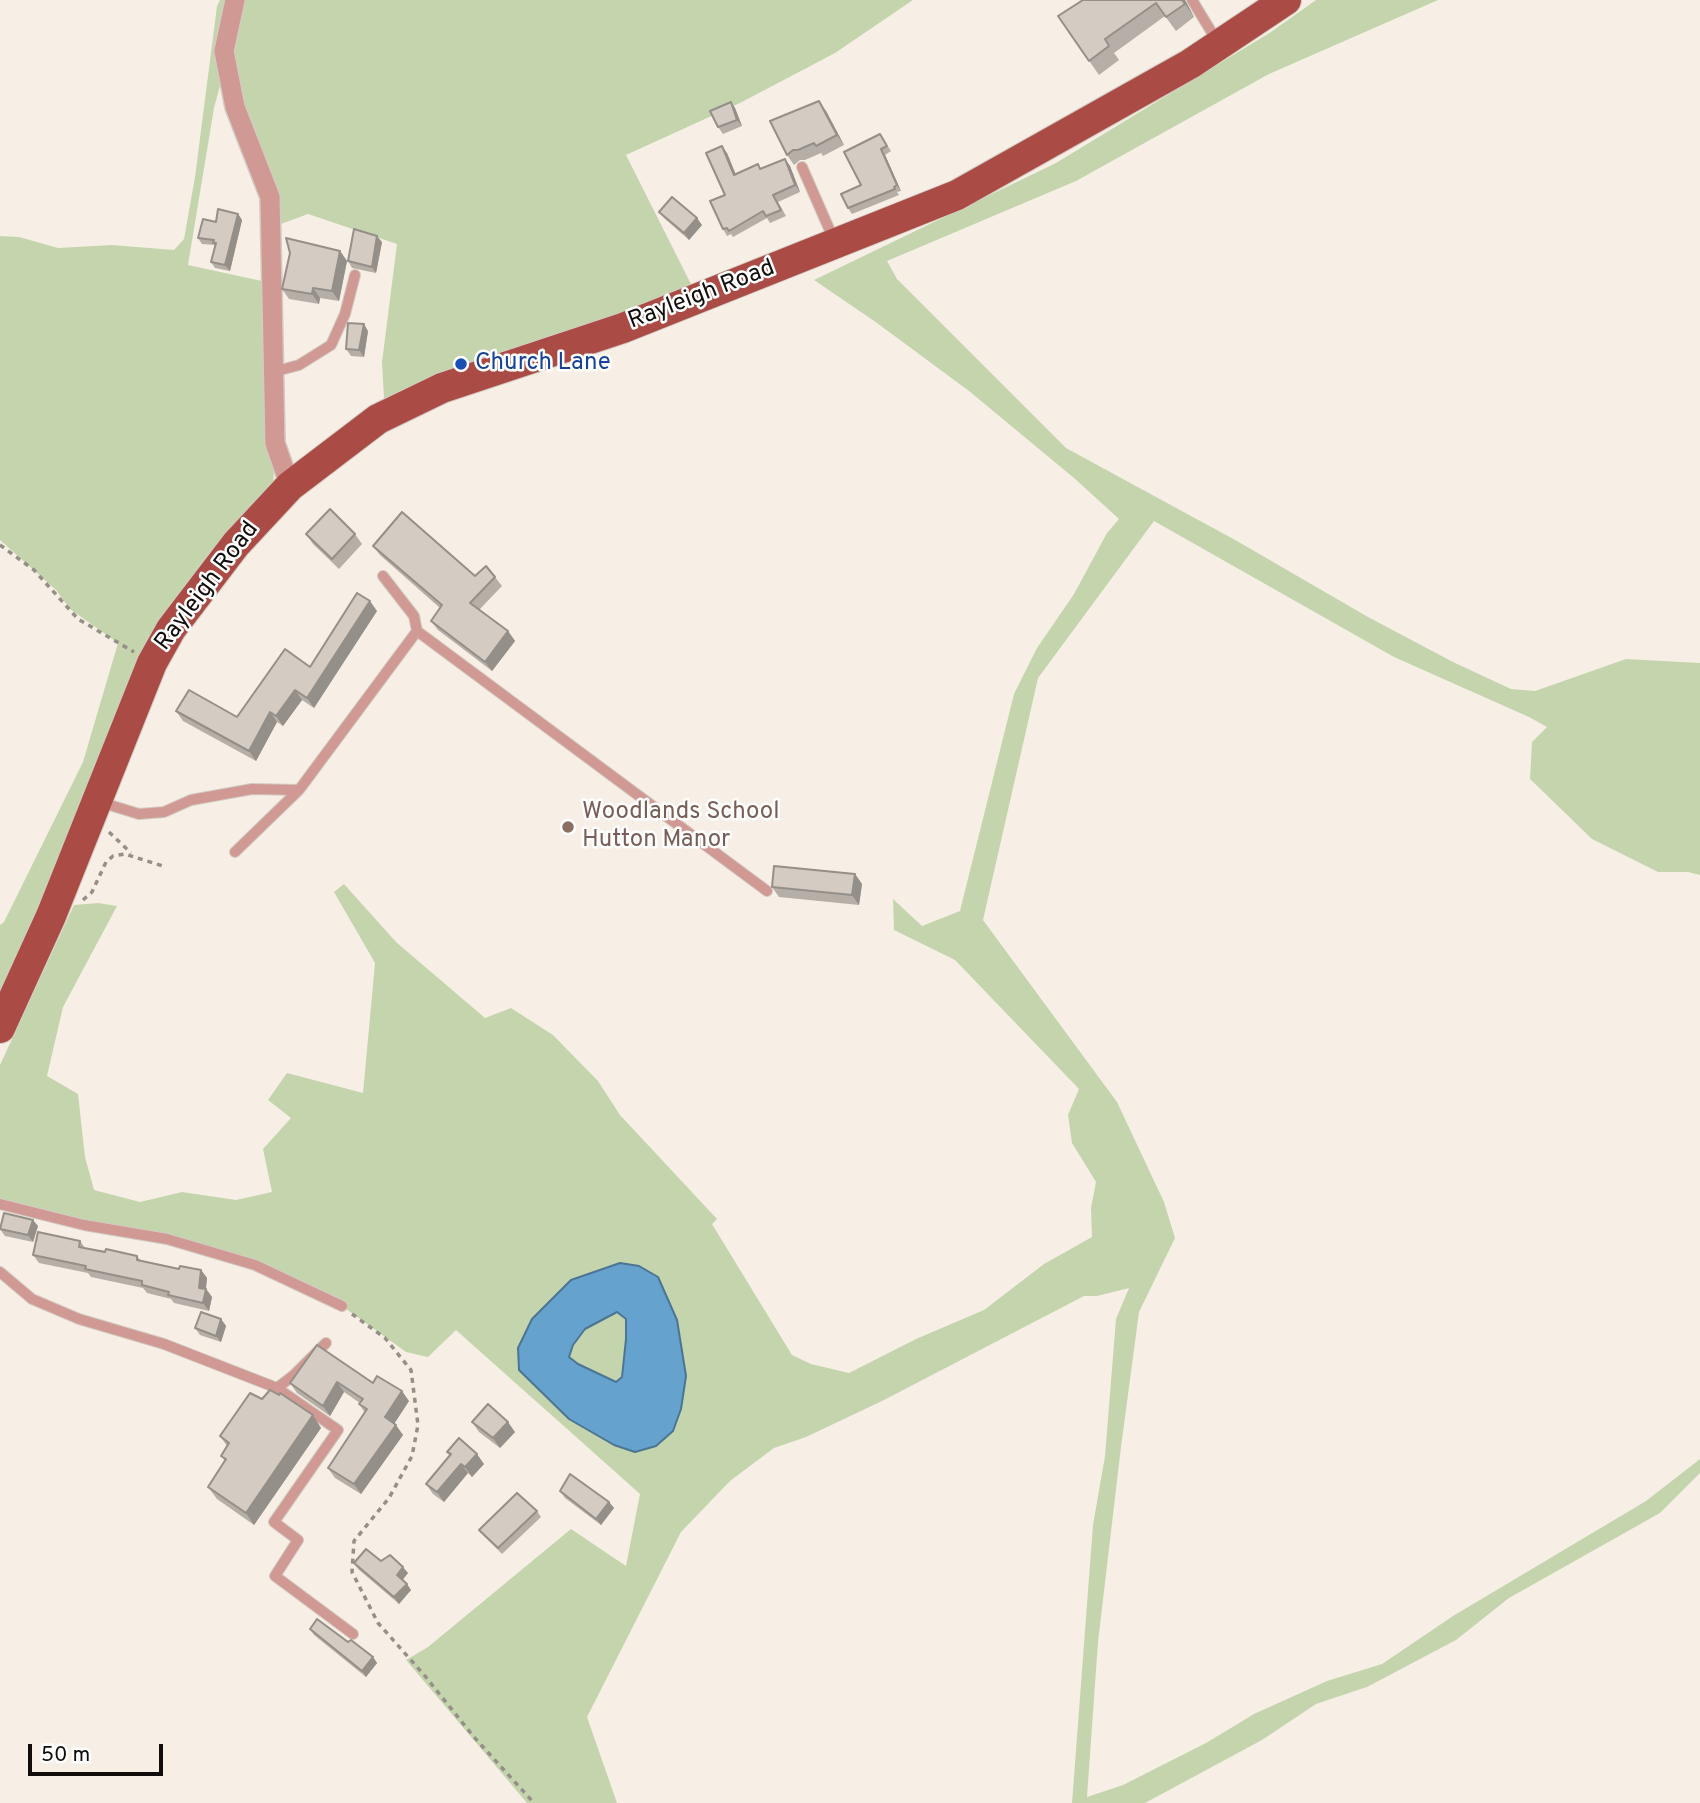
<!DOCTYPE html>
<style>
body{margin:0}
#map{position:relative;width:1700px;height:1803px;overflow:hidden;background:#f7efe5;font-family:Overpass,sans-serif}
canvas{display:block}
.scale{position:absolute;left:28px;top:1744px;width:135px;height:32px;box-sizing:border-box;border:4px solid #100d0a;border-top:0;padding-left:9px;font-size:21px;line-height:24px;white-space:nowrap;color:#100d0a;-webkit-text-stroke:5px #fff;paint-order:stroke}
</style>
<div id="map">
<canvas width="1700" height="1803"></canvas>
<div class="scale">50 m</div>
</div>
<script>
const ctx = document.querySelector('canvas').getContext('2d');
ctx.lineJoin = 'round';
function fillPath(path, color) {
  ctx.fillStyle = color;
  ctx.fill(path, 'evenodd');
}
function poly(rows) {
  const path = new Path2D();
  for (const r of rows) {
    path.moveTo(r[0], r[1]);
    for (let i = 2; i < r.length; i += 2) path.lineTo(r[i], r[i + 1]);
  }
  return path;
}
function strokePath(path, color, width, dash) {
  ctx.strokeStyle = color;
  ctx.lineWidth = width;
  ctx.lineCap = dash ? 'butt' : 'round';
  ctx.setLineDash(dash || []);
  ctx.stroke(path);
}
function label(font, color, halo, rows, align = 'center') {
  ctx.font = font + ' Overpass,sans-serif';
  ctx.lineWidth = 5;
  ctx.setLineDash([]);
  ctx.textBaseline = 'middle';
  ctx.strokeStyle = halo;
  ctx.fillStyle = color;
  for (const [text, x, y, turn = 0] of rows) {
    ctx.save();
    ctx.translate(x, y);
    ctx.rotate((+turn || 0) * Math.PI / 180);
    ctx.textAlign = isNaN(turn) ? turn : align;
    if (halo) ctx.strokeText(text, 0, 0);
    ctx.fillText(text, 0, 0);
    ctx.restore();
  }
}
fillPath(poly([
 [220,0,913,0,835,53,740,103,626,155,698,298,385,416,382,362,397,244,308,214,270,228,226,63,214,108,188,265,271,283,275,443,273,489,171,629,0,1028,0,925,4,922,83,762,118,643,70,609,56,590,0,540,0,236,19,237,58,248,112,245,174,250,184,239,195,177,217,6],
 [1316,0,1438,0,1269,74,1076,181,887,261,897,279,1066,448,1237,541,1368,617,1453,662,1511,689,1535,691,1626,659,1700,663,1700,875,1688,872,1658,872,1592,839,1530,779,1532,742,1547,727,1529,717,1394,657,1154,521,1038,678,983,920,1117,1102,1164,1202,1175,1238,1139,1312,1121,1447,1098,1642,1087,1797,1123,1785,1206,1743,1254,1714,1327,1681,1382,1664,1453,1616,1646,1501,1700,1459,1700,1473,1660,1513,1509,1598,1456,1640,1367,1687,1316,1704,1262,1740,1145,1803,1072,1803,1093,1525,1105,1456,1116,1319,1129,1288,1097,1296,1084,1296,882,1401,806,1437,774,1448,730,1481,681,1532,587,1717,617,1803,527,1803,406,1660,428,1647,571,1529,626,1566,640,1494,456,1330,428,1357,406,1352,342,1306,255,1265,0,1204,0,1065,74,905,98,903,117,906,63,1007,47,1076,78,1094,85,1157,94,1190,140,1202,182,1192,236,1200,272,1192,263,1149,291,1118,268,1100,287,1073,363,1093,375,963,334,892,344,884,396,942,485,1018,511,1008,553,1035,598,1081,620,1115,717,1219,712,1224,792,1355,811,1364,849,1373,916,1339,984,1310,1044,1264,1092,1237,1091,1208,1096,1182,1072,1143,1068,1115,1079,1089,955,960,894,930,893,899,922,926,960,911,1014,694,1037,648,1074,594,1107,533,1119,519,1074,478,969,391,877,323,814,280,1056,163,1271,32],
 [658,1277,673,1431,532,1381,519,1370],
 [617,1312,626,1318,626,1339,622,1377,616,1383,578,1364,569,1358,573,1345,585,1329]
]), '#c4d5ad');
const water = poly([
 [620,1263,639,1266,658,1277,677,1320,686,1376,681,1409,673,1431,656,1446,635,1452,614,1445,569,1419,519,1370,518,1348,532,1319,571,1280,620,1263],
 [617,1312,626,1319,626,1339,622,1377,616,1382,578,1364,569,1357,573,1345,585,1329,617,1312]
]);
fillPath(water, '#65a2ce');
strokePath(water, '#4c7593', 2);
const service = poly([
 [1192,0,1217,41],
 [802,167,834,240],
 [273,372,299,365,331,345,345,314,355,275],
 [383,576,414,616,417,631],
 [100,802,139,814,164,812,191,800,252,789,299,790,417,631,767,891],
 [235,852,299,790],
 [0,1204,84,1225,167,1239,255,1265,342,1306],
 [0,1272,32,1299,79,1319,164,1344,277,1388,338,1430,274,1522,298,1540,275,1576,353,1634],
 [277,1388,294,1375,326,1343]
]);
const minor = poly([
 [235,0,224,51,235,107,270,197,275,443,290,486]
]);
const primary = poly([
 [0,1028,51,916,152,663,171,629,236,544,290,486,378,419,442,388,623,328,957,195,1190,64,1286,0]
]);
strokePath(service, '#d2cbc2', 12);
strokePath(minor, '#d2cbc2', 22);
strokePath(primary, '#d2cbc2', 32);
strokePath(poly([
 [0,545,34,570,78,619,134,652],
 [109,832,131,853],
 [83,900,92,892,106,862,113,856,125,854,163,866],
 [352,1314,385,1338,411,1370,418,1425,412,1456,389,1498,354,1541,352,1572,378,1623,425,1676,474,1737,534,1803]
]), '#958f88', 3.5, [5, 5]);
strokePath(service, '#d09993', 10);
strokePath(minor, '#d09993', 19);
strokePath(primary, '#ab4b46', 30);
fillPath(poly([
 [1185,0,1194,17,1176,31,1165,16,1114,53,1119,60,1099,75,1058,16],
 [731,102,735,108,742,126,723,134,718,127],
 [826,111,844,145,823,156,821,153,805,160,800,160,794,165,787,155],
 [880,134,891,151,885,155,901,191,897,192,899,195,852,214,848,208,861,185],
 [727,153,735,174,761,169,785,159,790,166,800,192,778,202,786,216,770,223,767,218,733,237,731,234,727,236,723,229],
 [659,212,702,225,689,240,664,218],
 [238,214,242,220,230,271,215,268,211,262,215,245,202,244,198,238,216,222],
 [382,242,376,273,352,268,348,261],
 [340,251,347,261,339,301,320,298,319,304,289,299,282,289],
 [368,331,364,357,351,356,346,349],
 [306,534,355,534,362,544,339,569,313,544],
 [373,546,475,576,495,577,502,586,479,610,508,631,515,641,492,671,438,630,431,621,440,608,380,555],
 [377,611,314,708,302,700,283,726,277,722,256,761,183,721,176,711,237,717,310,667],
 [855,874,862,884,859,905,779,897,772,887],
 [38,1226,33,1242,5,1236,0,1229],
 [80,1241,85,1248,137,1256,141,1261,179,1269,201,1270,207,1278,206,1289,212,1297,209,1311,174,1303,171,1299,147,1293,143,1288,91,1277,88,1273,39,1263,33,1255],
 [221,1319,226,1326,221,1342,200,1335,195,1328],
 [290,1383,373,1383,409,1401,394,1424,403,1435,361,1494,335,1478,328,1468,365,1413,359,1404,360,1403,344,1392,330,1416,297,1393],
 [262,1399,321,1428,254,1525,217,1499,208,1487,225,1461,221,1456,227,1446,220,1436],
 [472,1422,515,1432,500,1448,479,1432],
 [447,1452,484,1464,472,1477,468,1473,444,1502,433,1494,426,1484,450,1456],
 [560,1491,609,1502,614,1508,601,1525,565,1498],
 [537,1511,541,1517,502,1554,484,1536,479,1530],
 [381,1561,408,1573,403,1580,411,1590,399,1604,358,1569,354,1563],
 [310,1629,348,1642,373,1657,377,1663,366,1677,314,1635]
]), '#b6afa8');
fillPath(poly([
 [1182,0,1185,0,1194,17,1185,4],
 [819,101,826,111,844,145,837,135],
 [731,102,735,108,742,126,737,120],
 [722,146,727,153,739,182,734,175],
 [881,149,885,155,901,191,897,185],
 [785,159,790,166,800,192,795,185],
 [238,214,242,220,230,271,225,265],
 [697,218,702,225,689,240,684,233],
 [377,236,382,242,376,273,372,267],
 [340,251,347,261,339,301,332,291],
 [313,288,320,298,319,304,312,294],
 [364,324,368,331,364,357,359,350],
 [370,601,377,611,314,708,307,698],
 [508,631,515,641,492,671,485,662],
 [295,690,302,700,283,726,276,716],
 [270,712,277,722,256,761,249,751],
 [855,874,862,884,859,905,852,895],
 [33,1220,38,1226,33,1242,28,1235],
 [201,1270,207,1278,205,1296,199,1288],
 [206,1289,212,1297,209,1311,203,1303],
 [221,1319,226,1326,221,1342,216,1336],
 [337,1382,344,1392,330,1416,323,1406],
 [402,1391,409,1401,392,1427,385,1417],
 [313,1415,321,1428,254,1525,246,1513],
 [508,1422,515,1432,500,1448,493,1438],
 [396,1425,403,1435,361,1494,354,1484],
 [477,1454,484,1464,472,1477,465,1467],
 [461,1464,468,1473,444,1502,437,1492],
 [609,1502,614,1508,601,1525,596,1519],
 [403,1567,408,1573,401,1581,397,1575],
 [407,1584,411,1590,399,1604,394,1597],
 [373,1657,377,1663,366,1677,362,1671]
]), '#948f88');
const building = poly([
 [1083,0,1182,0,1185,4,1166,17,1156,3,1105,39,1109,46,1089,61,1058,16,1083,0],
 [819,101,837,135,816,146,814,143,798,150,793,150,787,155,770,121,819,101],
 [731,102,737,120,718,127,710,111,731,102],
 [880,134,887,146,881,149,897,185,894,187,895,189,848,208,841,194,861,185,844,152,880,134],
 [722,146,734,175,758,164,760,169,785,159,795,185,773,195,781,210,766,216,763,211,729,231,727,228,723,229,710,201,725,195,706,153,722,146],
 [672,197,697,218,684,233,659,212,672,197],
 [218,209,238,214,225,265,211,262,216,243,213,243,214,240,198,238,203,219,216,222,218,209],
 [354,229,377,236,372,267,348,261,354,229],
 [286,238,340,251,332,291,313,288,312,294,282,289,290,253,286,238],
 [348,323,364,324,359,350,346,349,348,323],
 [330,509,355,534,332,559,306,534,330,509],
 [402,512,475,576,486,566,495,577,470,603,508,631,485,662,431,621,442,605,373,546,402,512],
 [357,593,370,601,307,698,295,690,276,716,270,712,249,751,176,711,189,690,237,717,285,649,310,667,357,593],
 [774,866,855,874,852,895,772,887,774,866],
 [4,1213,33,1220,28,1235,0,1229,4,1213],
 [38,1232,80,1241,79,1247,105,1252,106,1249,137,1256,137,1260,179,1269,180,1266,201,1270,199,1288,206,1289,203,1303,168,1295,169,1292,142,1285,142,1281,85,1269,86,1266,33,1255,38,1232],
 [201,1312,221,1319,216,1336,195,1328,201,1312],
 [317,1345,373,1383,377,1376,402,1391,385,1417,396,1425,354,1484,328,1468,367,1409,359,1404,363,1399,337,1382,323,1406,290,1383,317,1345],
 [270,1390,279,1395,280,1393,313,1415,246,1513,208,1487,226,1459,221,1456,229,1443,220,1436,250,1393,262,1399,270,1390],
 [488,1404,508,1422,493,1438,472,1422,488,1404],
 [459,1438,477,1454,465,1467,461,1464,437,1492,426,1484,451,1454,447,1452,459,1438],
 [570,1474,609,1502,596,1519,560,1491,570,1474],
 [517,1493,537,1511,498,1548,479,1530,517,1493],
 [366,1549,381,1561,390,1555,403,1567,397,1575,407,1584,394,1597,354,1563,366,1549],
 [317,1619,348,1642,351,1640,373,1657,362,1671,310,1629,317,1619]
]);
fillPath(building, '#d4ccc3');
strokePath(building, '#948f88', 2);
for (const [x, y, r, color] of [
 [461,364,7,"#1a4fb4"],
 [568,827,7,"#8d6e63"]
]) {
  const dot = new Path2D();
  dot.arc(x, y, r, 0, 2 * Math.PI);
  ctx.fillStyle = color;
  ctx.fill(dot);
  strokePath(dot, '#fff', 2.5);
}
label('24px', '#100d0a', '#fff', [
 ["Rayleigh Road",702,296,-21],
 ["Rayleigh Road",208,587,-53]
]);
label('24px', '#164399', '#fff', [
 ["Church Lane",475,364]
], 'left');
label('24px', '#785e54', '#fff', [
 ["Woodlands School",582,813],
 ["Hutton Manor",582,841]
], 'left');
</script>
